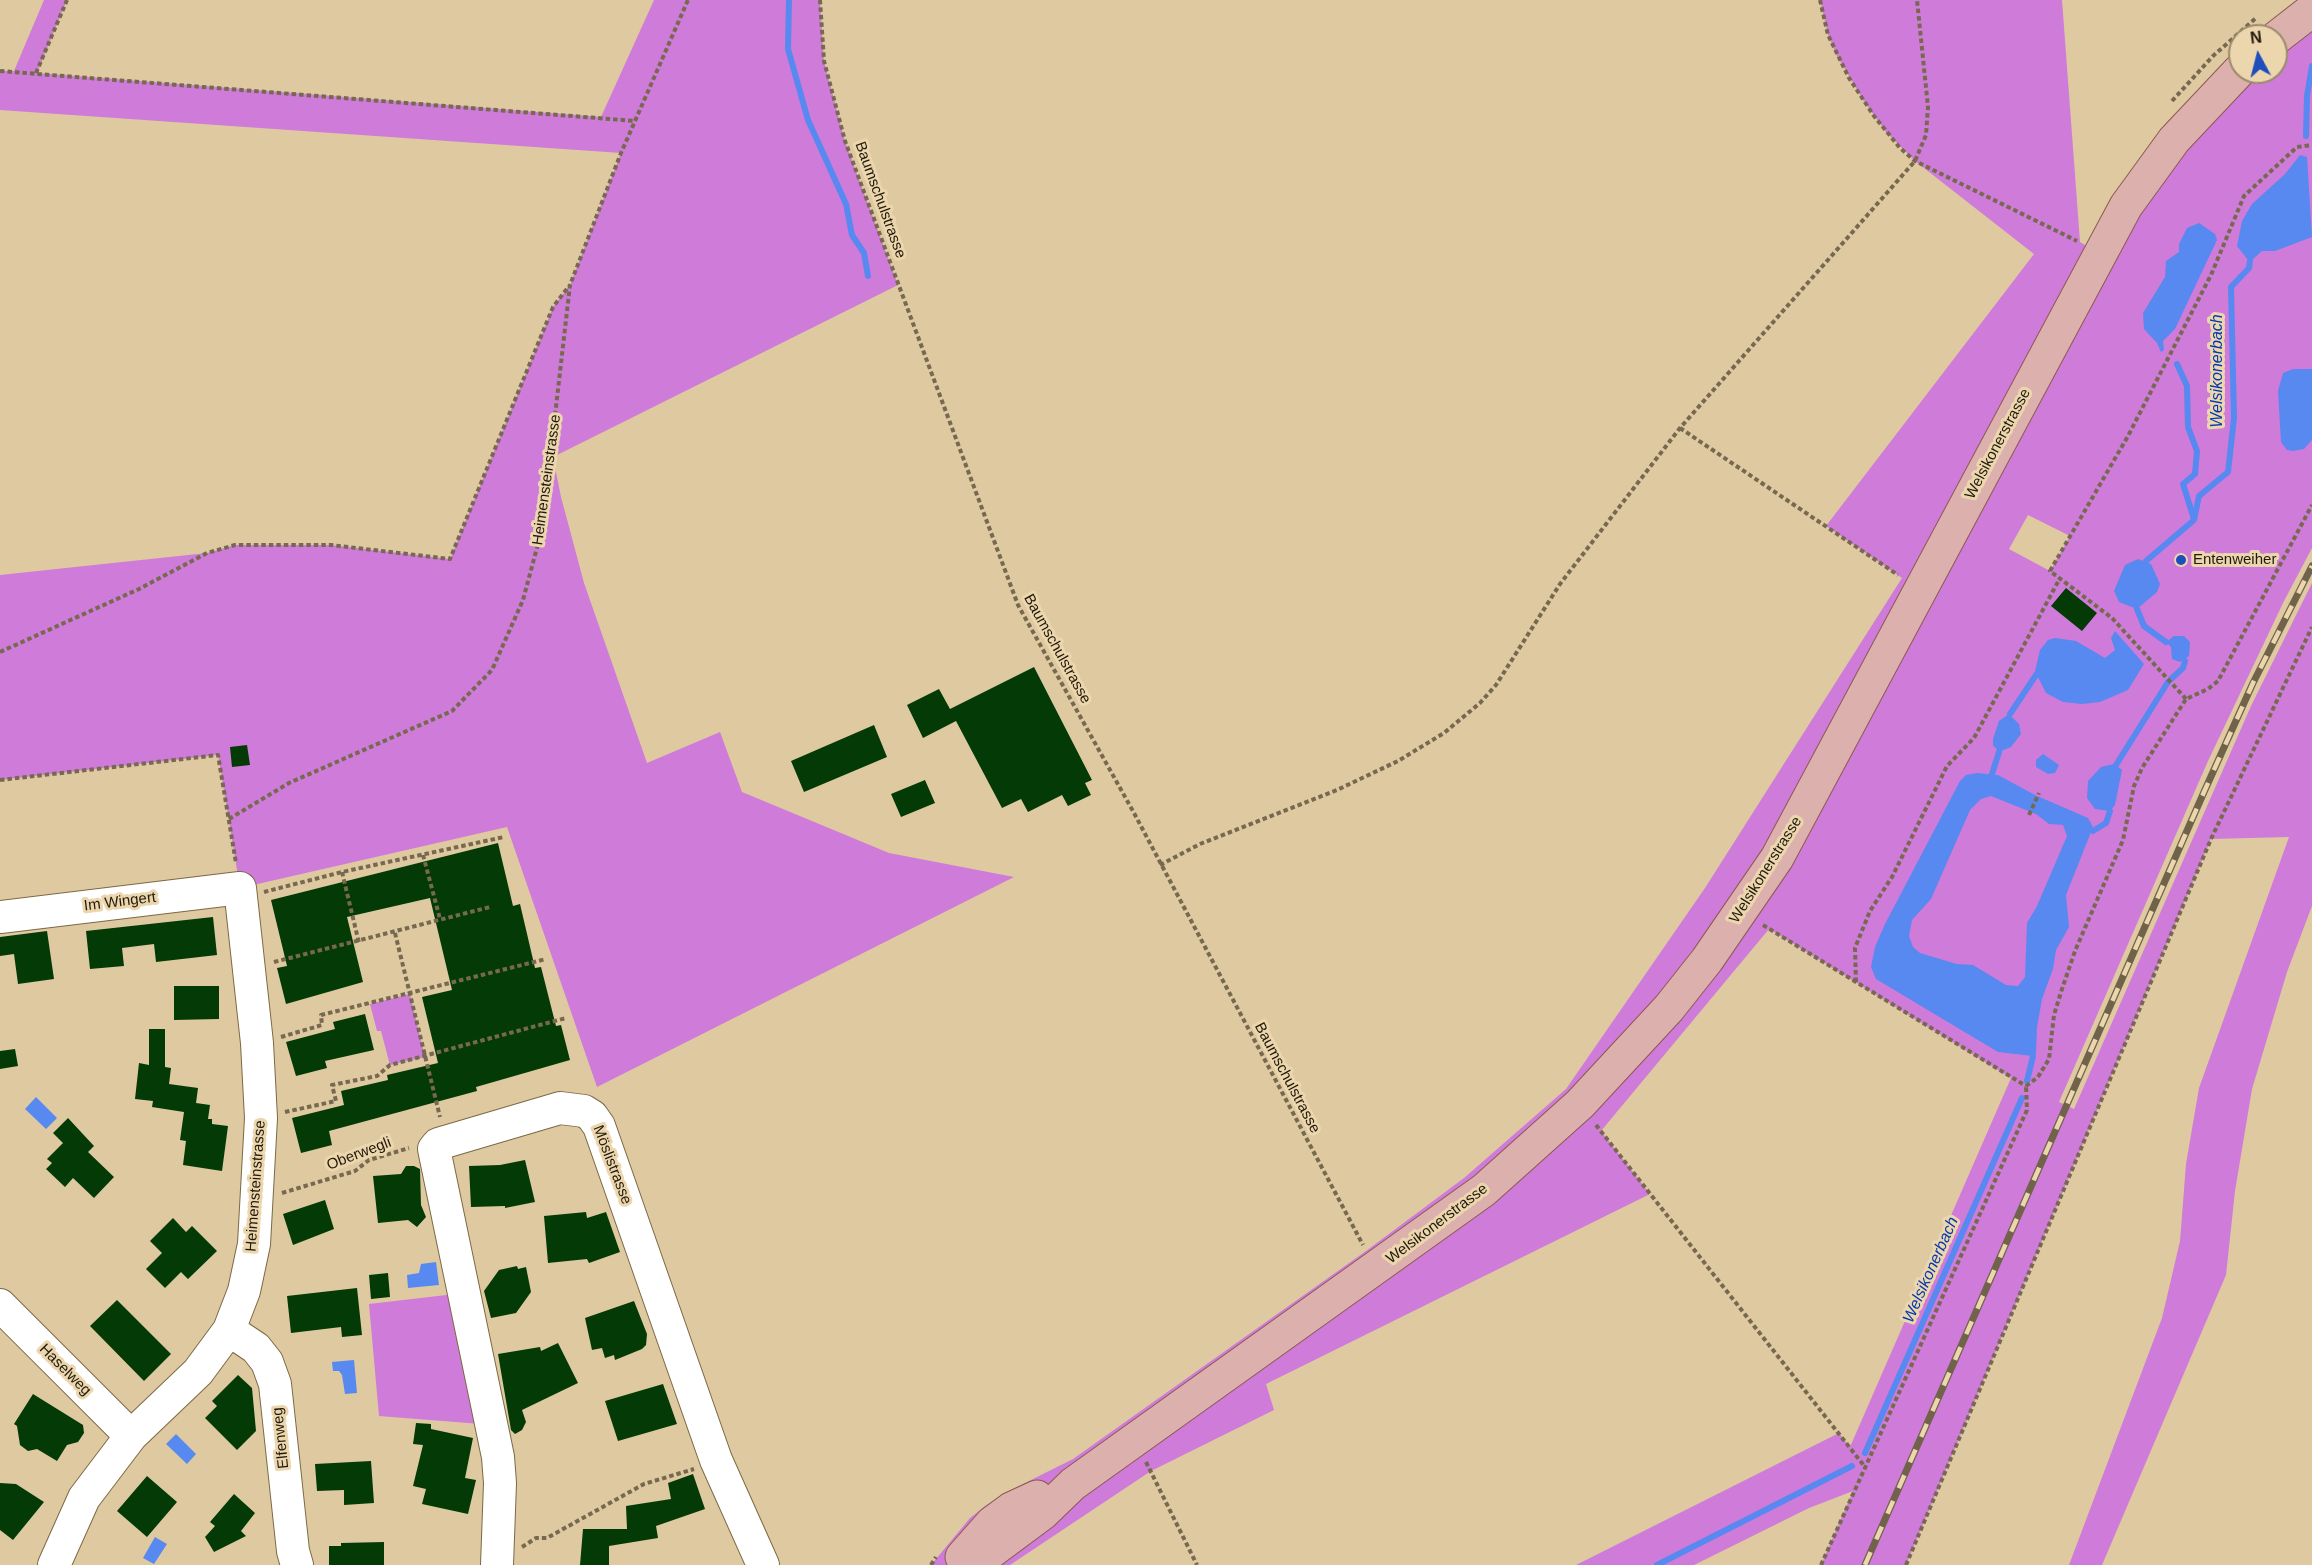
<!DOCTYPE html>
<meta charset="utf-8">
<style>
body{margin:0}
#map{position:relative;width:2312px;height:1565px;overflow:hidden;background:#dec9a1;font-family:Arial,sans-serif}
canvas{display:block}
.north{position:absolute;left:2228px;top:24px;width:60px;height:60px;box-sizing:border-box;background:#ecd6ae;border:2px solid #9b8a6c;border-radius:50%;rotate:353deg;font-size:16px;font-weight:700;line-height:24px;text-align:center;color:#21190a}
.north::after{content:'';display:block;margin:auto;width:21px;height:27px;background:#1d4ebb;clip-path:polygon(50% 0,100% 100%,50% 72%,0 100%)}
</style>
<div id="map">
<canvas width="2312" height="1565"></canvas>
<div class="north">N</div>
</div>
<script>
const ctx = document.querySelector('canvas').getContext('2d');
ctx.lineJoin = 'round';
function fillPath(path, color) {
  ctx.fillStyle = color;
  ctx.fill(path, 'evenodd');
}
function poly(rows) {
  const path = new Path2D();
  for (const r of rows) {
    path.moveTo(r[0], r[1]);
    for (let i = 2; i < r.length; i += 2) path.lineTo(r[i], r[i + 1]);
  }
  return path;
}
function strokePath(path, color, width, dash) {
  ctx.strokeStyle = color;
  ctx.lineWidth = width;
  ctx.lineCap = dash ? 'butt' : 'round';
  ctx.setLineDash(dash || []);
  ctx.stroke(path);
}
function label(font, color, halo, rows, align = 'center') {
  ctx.font = font + ' Arial,sans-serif';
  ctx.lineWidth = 6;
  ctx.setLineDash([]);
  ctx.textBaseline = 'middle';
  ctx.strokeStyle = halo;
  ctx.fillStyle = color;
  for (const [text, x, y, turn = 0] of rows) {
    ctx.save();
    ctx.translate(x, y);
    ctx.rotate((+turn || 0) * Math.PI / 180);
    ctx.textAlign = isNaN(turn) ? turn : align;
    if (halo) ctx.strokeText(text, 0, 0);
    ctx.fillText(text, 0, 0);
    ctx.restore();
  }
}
fillPath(poly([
 [44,0,67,0,37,73,601,117,654,0,820,0,824,61,845,141,898,285,553,457,561,497,584,583,647,763,720,732,742,792,889,853,1014,877,597,1087,507,827,240,888,218,755,0,780,0,575,207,553,235,545,331,545,450,559,553,307,570,285,621,153,0,110,0,71,14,71],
 [1820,0,2062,0,2080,242,2099,253,2181,151,2246,80,2256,72,2276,72,2276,55,2312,28,2312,548,2284,601,2208,761,2059,1102,2074,1109,2251,706,2312,583,2312,906,2287,972,2252,1089,2235,1191,2226,1275,2102,1565,2069,1565,2162,1318,2180,1241,2186,1164,2199,1088,2289,837,2211,839,1906,1565,1821,1565,1853,1491,1809,1508,1694,1565,1576,1565,1839,1433,1850,1447,2011,1078,1769,929,1601,1131,1650,1194,1266,1384,1274,1410,1151,1471,1010,1565,931,1565,970,1518,985,1506,1003,1494,1073,1459,1366,1251,1464,1178,1566,1089,1705,888,1902,578,1826,526,2034,254,1915,161,1886,132,1863,100,1837,56,1828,35],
 [2028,515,2070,536,2050,571,2009,549],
 [410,994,425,1057,390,1065,381,1031,377,1031,370,1004],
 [455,1294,481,1424,379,1416,369,1304]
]), '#cf7bd9');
fillPath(poly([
 [2300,155,2307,157,2312,237,2275,251,2262,251,2252,260,2248,260,2237,246,2242,221,2252,204,2285,174],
 [2199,223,2215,234,2217,240,2175,329,2163,341,2164,350,2161,352,2157,343,2144,329,2143,313,2165,277,2166,261,2179,252,2179,244,2187,228],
 [2293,369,2312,369,2312,440,2304,449,2293,451,2287,450,2281,442,2278,391,2283,373],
 [2138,559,2151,564,2160,584,2157,592,2137,609,2119,602,2114,591,2125,565],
 [2115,631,2144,664,2128,690,2100,702,2082,704,2063,702,2046,693,2035,671,2040,650,2048,640,2055,638,2076,641,2105,658,2115,650,2111,638],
 [2174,636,2184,636,2190,642,2189,656,2180,662,2172,659,2171,647,2166,642],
 [2009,714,2019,724,2021,734,2011,747,1999,752,1993,745,1993,739,1999,721],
 [2043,754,2059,765,2055,773,2048,774,2036,767,2036,760],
 [2114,764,2122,770,2115,805,2110,811,2095,809,2087,798,2088,781,2101,767],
 [1977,773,1998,775,2035,795,2088,818,2093,827,2066,895,2069,927,2056,950,2053,969,2042,999,2037,1027,2036,1053,2033,1056,1998,1052,1876,979,1871,967,1875,947,1885,924,1960,781,1966,775],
 [1991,796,2036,814,2049,824,2063,825,2067,836,2037,906,2027,923,2025,977,2018,986,2006,985,1973,965,1957,964,1920,953,1913,947,1909,936,1912,920,1931,899,1970,810,1981,799],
 [36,1097,57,1118,46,1129,25,1109],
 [436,1262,439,1285,408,1288,407,1275,419,1273,421,1264],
 [354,1360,357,1393,345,1394,342,1375,339,1371,333,1371,332,1362],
 [176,1434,196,1454,187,1464,166,1444],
 [155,1537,167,1544,154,1564,143,1558]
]), '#5789f0');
strokePath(poly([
 [789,0,788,49,808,120,846,204,852,235,864,253,868,276],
 [2306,136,2307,96,2312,66],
 [2177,364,2187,386,2188,427,2197,451,2195,474,2183,484,2194,519],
 [2146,561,2194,520,2199,496,2228,472,2234,418,2231,287,2249,268,2250,261],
 [2137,609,2144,626,2166,642],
 [2171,679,2183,668,2185,661],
 [2010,714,2036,675],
 [2116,765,2168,682],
 [1992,774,1999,752],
 [2093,831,2106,823,2110,811],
 [2027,1081,2033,1056],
 [1865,1453,2022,1098],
 [1657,1565,1852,1466]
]), '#5789f0', 6);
fillPath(poly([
 [2066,588,2097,613,2082,631,2051,606],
 [1034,667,1092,780,1085,783,1091,795,1068,806,1062,795,1028,812,1021,799,1002,808,956,721,923,738,907,705,939,689,950,709],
 [874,725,887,757,804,792,791,761],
 [247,745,250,765,232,767,230,747],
 [925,780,935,803,901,817,891,794],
 [498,843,513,906,520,904,535,968,541,967,556,1026,561,1025,570,1060,476,1087,477,1091,329,1131,332,1145,301,1153,292,1118,344,1105,341,1091,388,1080,387,1075,438,1063,422,997,452,990,430,898,347,917,363,982,286,1004,277,968,287,966,271,900],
 [213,917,217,955,156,962,154,944,122,948,124,966,90,969,86,931],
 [47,931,54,979,18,984,14,954,0,956,0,937],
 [174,986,219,986,219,1019,174,1020],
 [365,1014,374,1050,325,1061,327,1068,296,1076,286,1042,335,1029,333,1022],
 [149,1029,165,1029,165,1067,171,1068,169,1084,198,1088,196,1103,210,1105,208,1119,212,1119,212,1124,228,1126,222,1171,183,1165,186,1141,180,1140,184,1112,152,1107,153,1101,135,1099,139,1063,149,1065],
 [15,1049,18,1066,0,1069,0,1051],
 [68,1118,94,1146,88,1152,114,1177,94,1198,73,1178,65,1187,46,1169,52,1163,47,1159,63,1143,53,1133],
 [525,1160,535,1202,505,1208,505,1206,471,1207,469,1166,500,1165],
 [406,1166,414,1166,420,1169,421,1205,426,1217,417,1227,408,1220,378,1223,373,1176,401,1174],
 [325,1200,334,1229,293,1245,283,1214],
 [586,1212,587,1218,606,1212,620,1252,589,1263,587,1259,548,1263,544,1216],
 [173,1218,186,1232,192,1226,217,1251,188,1279,181,1272,165,1288,146,1269,162,1253,150,1241],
 [517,1266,518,1269,526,1267,531,1292,516,1313,491,1318,484,1291,499,1270],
 [388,1273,390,1297,371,1299,369,1275],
 [357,1288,362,1335,342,1337,341,1327,291,1333,287,1296],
 [117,1300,171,1354,144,1381,90,1326],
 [634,1301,647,1334,646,1345,642,1349,615,1360,614,1355,605,1358,602,1348,592,1350,585,1318],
 [558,1343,578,1383,522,1410,526,1422,522,1430,515,1434,511,1430,498,1354,540,1347,541,1351],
 [238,1375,252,1388,256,1431,237,1450,205,1418,217,1406,212,1401],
 [663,1384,677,1424,618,1441,605,1401],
 [33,1394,83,1425,84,1433,78,1442,67,1445,57,1461,37,1449,28,1451,20,1445,17,1426,14,1424],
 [416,1423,431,1424,431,1429,473,1438,465,1478,476,1480,468,1514,422,1504,426,1489,413,1486,423,1445,413,1444],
 [371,1461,374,1503,344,1505,344,1490,317,1491,315,1464],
 [693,1474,705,1509,656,1526,658,1538,609,1546,609,1565,580,1565,583,1529,627,1529,626,1506,671,1499,668,1483],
 [147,1476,177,1502,147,1537,117,1511],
 [0,1483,16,1484,44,1502,13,1540,0,1530],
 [234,1494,255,1513,241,1531,246,1536,214,1552,205,1537,215,1526,210,1522],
 [384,1542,384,1565,329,1565,329,1546,341,1546,341,1543]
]), '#033a05');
const minor = poly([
 [0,917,240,888,257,1043,261,1118,254,1244,244,1291,229,1330,198,1372,131,1436,84,1498,54,1565],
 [0,1305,131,1436],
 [229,1330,256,1348,267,1362,275,1384,293,1551,297,1565],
 [497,1565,500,1483,498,1457,434,1149,438,1144,560,1108,584,1111,592,1116,599,1126,716,1460,763,1565]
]);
const major = poly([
 [2276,38,2312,10],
 [962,1557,992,1523,1011,1509,1037,1497],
 [973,1565,1043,1513,1073,1484,1484,1190,1580,1104,1669,1008,1707,960,1777,858,2126,206,2174,140,2240,70]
]);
strokePath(minor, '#7c6944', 34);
strokePath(major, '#8c5951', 35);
strokePath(poly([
 [820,0,824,61,845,141,1018,605,1134,813,1363,1245],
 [1820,0,1828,35,1849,78,1874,116,1900,148,1915,161,2077,241],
 [0,71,635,121],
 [36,73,67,0],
 [2172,101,2213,56,2256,18],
 [1680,428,1898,575],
 [0,652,139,589,207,553,235,545,331,545,450,559,553,307,569,286],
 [2186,699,2112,618,2050,571,2128,436,2211,275,2244,196,2297,147,2312,145],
 [0,780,218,755,236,863],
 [2029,815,2039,793],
 [229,819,289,783,452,711,492,670,523,600,542,529,570,285,621,153,688,0],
 [423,855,440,919],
 [1160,865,1200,844,1337,790,1398,761,1444,733,1480,703,1496,685,1560,584,1680,428,1915,161,1926,135,1928,107,1917,0],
 [342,872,359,943],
 [264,892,342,872,504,837],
 [1763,925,2026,1086],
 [395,933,440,1117],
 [274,962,490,907],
 [1856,982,1855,948,1870,911,1892,877,1947,766,1974,738,2060,578],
 [281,1037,322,1025,321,1015,546,959],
 [2026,1086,2038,1077,2049,1059,2054,1015,2061,992,2075,951,2123,840,2134,786,2142,768,2186,699,2208,689,2218,681,2312,505],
 [285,1112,336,1101,332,1085,377,1076,390,1065,566,1018],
 [1596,1125,1865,1467],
 [282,1193,355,1171,369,1160,409,1148],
 [1146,1462,1197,1565],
 [522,1547,536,1538,547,1538,644,1484,694,1469],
 [931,1565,936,1557],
 [1821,1565,2027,1110,2026,1086],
 [1906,1565,2211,839,2312,627]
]), '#77694f', 4, [4.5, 3]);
strokePath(minor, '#fff', 32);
strokePath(major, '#dcb0ad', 33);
const rail = poly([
 [1865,1565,2204,792,2253,683,2312,566]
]);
strokePath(rail, '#706349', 7);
strokePath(rail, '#ecd6ae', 4.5, [14]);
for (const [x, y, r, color] of [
 [2181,560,6,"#1d4ebb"]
]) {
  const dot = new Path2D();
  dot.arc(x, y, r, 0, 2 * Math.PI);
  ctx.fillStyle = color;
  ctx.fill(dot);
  strokePath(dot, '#ecd6ae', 2);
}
label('15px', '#21190a', '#ecd6ae', [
 ["Baumschulstrasse",880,200,70],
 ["Welsikonerstrasse",1998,444,-62],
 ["Heimensteinstrasse",547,480,-82],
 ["Baumschulstrasse",1057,649,61],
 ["Welsikonerstrasse",1766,870,-58],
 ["Im Wingert",120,902,-7],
 ["Baumschulstrasse",1287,1078,62],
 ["Oberwegli",359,1154,-21],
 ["Möslistrasse",612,1165,69],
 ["Heimensteinstrasse",256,1186,-86],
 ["Welsikonerstrasse",1437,1224,-37],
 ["Haselweg",65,1370,45],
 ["Elfenweg",281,1438,-96]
]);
label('15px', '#21190a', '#ecd6ae', [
 ["Entenweiher",2193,560]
], 'left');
label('italic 16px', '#0438ae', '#ecd6ae', [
 ["Welsikonerbach",2218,371,-90],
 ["Welsikonerbach",1931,1270,-66]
]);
</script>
